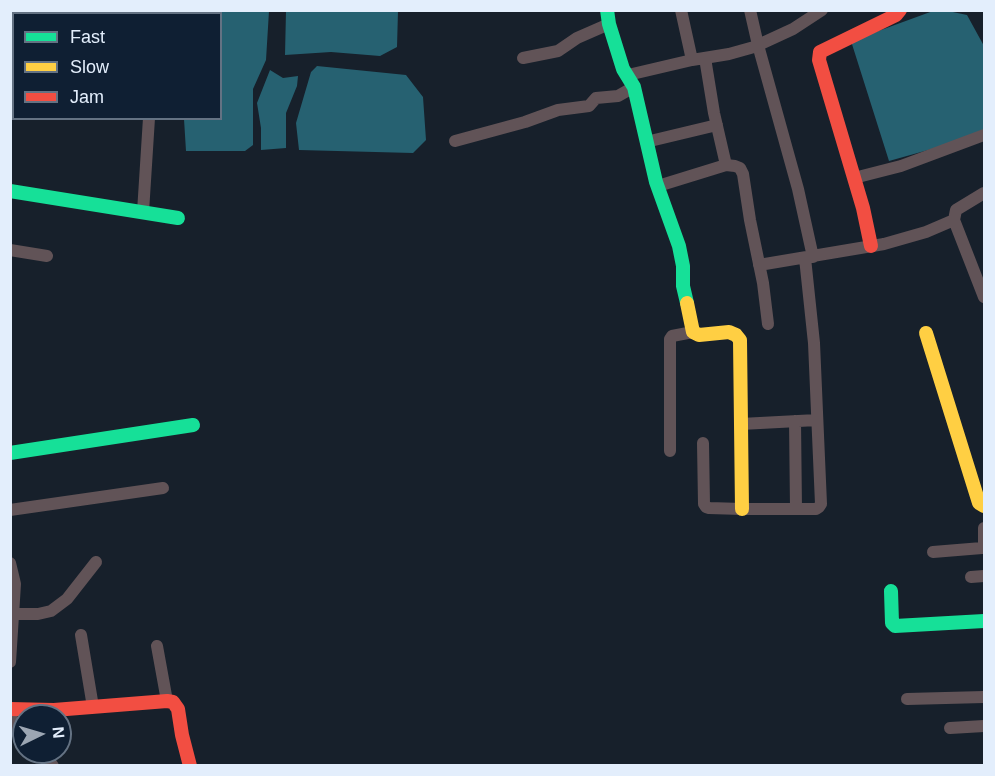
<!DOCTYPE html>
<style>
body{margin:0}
#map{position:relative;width:995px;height:776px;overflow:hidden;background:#17202b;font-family:Helvetica,sans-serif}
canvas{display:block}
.frame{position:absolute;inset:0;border:12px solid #e3eefc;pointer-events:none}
.legend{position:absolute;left:12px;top:12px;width:210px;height:108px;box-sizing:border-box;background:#0f1f33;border:2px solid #647283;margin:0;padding:8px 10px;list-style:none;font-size:18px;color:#e3eefc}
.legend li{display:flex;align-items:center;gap:12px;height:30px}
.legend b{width:30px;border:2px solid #647283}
.north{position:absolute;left:12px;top:704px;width:60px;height:60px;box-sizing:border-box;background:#0f1f33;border:2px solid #647283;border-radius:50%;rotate:85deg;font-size:16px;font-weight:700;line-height:24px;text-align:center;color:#e3eefc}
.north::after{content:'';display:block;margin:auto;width:21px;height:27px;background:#9ca6b3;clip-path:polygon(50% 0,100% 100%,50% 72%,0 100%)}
</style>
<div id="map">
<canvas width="995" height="776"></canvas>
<div class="frame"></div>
<ul class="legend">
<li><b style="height:8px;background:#16e098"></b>Fast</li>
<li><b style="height:8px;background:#ffcf43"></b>Slow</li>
<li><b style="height:8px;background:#f24e42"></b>Jam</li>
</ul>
<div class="north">N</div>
</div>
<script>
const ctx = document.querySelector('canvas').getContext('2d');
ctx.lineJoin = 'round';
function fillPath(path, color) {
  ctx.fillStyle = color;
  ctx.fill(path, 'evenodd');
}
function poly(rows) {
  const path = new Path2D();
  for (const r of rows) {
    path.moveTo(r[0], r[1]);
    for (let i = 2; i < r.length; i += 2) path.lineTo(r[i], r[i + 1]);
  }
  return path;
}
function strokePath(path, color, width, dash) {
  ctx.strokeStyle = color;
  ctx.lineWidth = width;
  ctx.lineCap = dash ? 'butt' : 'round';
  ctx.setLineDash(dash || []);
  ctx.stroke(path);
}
fillPath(poly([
 [196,11,269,11,266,60,253,89,253,145,245,151,186,151,184,119,220,118,220,14,195,13],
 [286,11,398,11,397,47,380,56,331,52,285,55],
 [933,11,948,11,967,15,984,46,984,132,978,136,889,161,851,41],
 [317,66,406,75,423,97,426,140,413,153,299,150,296,123,311,72],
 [270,70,283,78,298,76,297,86,286,113,286,148,261,150,261,128,257,103]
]), '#266171');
strokePath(poly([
 [681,10,692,60],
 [750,10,758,45,798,189,813,257],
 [130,14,130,10],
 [171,14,171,10],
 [523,58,558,51,577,38,609,24],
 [705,58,714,113,726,165],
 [628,75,692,60,729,54,754,47,793,29,822,10],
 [455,141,525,122,558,110,589,106,596,98,618,96,634,87],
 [646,142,717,125],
 [854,178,901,166,984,135],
 [658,186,726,165,735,166,740,168,743,174,750,220,763,283,768,324],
 [984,193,956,210,954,220,984,297],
 [143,212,149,118],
 [10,250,47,256],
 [759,265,884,244,926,232,954,220],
 [795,421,796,509],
 [741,424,817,420],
 [703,443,704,504,706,507,709,508,742,509,816,509,819,507,821,504,814,343,805,258],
 [670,451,670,339,672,336,693,332],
 [10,510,163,488],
 [984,528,984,542],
 [933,552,982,548,984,546],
 [10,563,15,584,10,662],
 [971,577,984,576],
 [13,614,38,614,51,611,67,599,96,562],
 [81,635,93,707],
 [157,646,167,701],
 [907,699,984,697],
 [10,712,15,730,24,741],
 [950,728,984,726],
 [41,752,44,754,53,766]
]), '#615357', 12);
strokePath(poly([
 [607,10,609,24,623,69,634,87,656,182,679,246,683,266,683,286,687,303],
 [10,191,178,218],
 [10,453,193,425],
 [891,591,892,623,895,626,984,621]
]), '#16e098', 14);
strokePath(poly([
 [687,303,693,332,699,335,729,332,736,335,740,340,742,509],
 [926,333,979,503,984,506]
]), '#ffcf43', 14);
strokePath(poly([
 [871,246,863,208,819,60,820,52,896,15,900,10],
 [10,709,54,710,167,701,173,702,178,709,182,735,190,766]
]), '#f24e42', 14);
</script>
